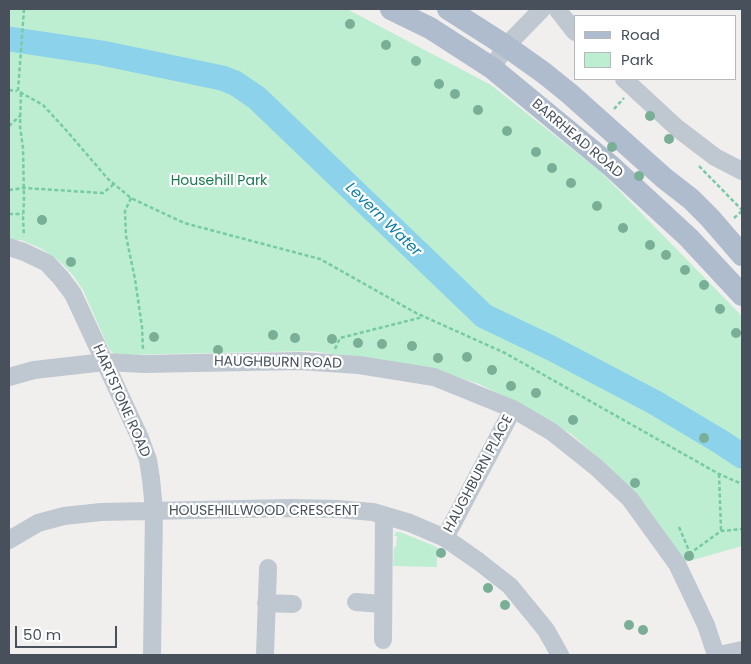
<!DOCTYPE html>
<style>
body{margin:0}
#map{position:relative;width:751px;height:664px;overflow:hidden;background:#f1eeee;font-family:Poppins,sans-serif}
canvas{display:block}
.frame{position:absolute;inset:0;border:10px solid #47505b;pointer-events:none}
.legend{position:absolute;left:574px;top:15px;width:162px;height:65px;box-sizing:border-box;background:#fff;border:1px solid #b5b9bd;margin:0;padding:6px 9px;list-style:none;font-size:15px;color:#47505b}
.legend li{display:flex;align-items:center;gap:10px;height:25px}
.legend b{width:25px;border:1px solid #b5b9bd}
.scale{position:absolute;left:15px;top:626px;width:102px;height:22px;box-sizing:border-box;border:2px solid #47505b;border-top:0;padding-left:6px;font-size:15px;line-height:18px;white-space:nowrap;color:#47505b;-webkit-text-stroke:4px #fff;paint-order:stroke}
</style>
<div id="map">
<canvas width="751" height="664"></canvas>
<div class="frame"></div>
<ul class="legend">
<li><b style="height:6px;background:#aebccd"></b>Road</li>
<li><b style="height:14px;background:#bdeed2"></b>Park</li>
</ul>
<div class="scale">50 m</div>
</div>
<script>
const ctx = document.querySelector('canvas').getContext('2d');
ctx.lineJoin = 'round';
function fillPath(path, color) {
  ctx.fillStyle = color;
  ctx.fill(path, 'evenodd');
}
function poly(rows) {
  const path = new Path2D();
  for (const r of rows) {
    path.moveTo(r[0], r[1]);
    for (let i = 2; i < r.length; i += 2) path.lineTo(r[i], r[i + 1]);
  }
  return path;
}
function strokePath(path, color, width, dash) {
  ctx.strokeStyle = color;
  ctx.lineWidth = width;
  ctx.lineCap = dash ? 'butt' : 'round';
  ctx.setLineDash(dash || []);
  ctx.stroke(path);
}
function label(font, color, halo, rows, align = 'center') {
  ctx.font = font + ' Poppins,sans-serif';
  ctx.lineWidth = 4.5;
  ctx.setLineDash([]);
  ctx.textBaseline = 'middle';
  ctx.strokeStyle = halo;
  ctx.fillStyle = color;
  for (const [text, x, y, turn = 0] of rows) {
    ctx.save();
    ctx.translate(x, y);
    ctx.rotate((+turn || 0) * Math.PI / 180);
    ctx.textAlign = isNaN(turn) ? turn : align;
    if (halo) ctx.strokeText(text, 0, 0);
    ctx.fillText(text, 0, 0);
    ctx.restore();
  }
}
fillPath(poly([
 [9,9,347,9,491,85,601,172,742,316,742,546,686,562,645,504,610,468,571,434,522,405,479,384,431,369,312,351,115,355,109,349,83,290,72,274,59,261,40,248,21,240,9,240],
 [396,532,400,532,437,547,437,567,393,566,394,547,396,547,397,536,394,536]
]), '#bdeed2');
strokePath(poly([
 [9,39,102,53,222,78,235,83,257,98,484,316,551,348,654,402,721,442,742,456]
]), '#8bd2ea', 25);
strokePath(poly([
 [24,9,18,91,43,105,66,130,108,179,131,198,184,223,320,259,416,313,505,353,719,474,742,484],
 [9,90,17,91],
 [21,93,20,126,23,148,24,201,23,219,24,236],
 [614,109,624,98],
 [9,126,20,116],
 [699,166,742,210],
 [9,190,24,188,103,193,114,184],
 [131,198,125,211,126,236,135,279,142,327,143,349],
 [9,214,23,214],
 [734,218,742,211],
 [335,349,340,338,423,317],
 [719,474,721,530],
 [679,527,690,553],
 [689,554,721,531,742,529]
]), '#76cba5', 2.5, [4, 2.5]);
strokePath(poly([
 [557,9,575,32],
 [492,68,506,46,542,9],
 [624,79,677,128,715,157,742,171],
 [9,247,24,252,47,263,61,278,73,294,140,438,148,460,151,479,154,510,152,655],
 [9,377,34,370,105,362,144,364,299,361,359,365,434,377,513,409,552,432,596,467,630,499,677,564,706,625,716,655],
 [445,538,513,409],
 [9,540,38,523,64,516,101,512,291,508,337,509,373,512,410,523,445,538,478,561,510,586,546,630,560,655],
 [356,602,382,604],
 [266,603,293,604],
 [383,640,384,515],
 [265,655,268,568],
 [719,655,742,650]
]), '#bfc8d0', 18);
strokePath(poly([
 [391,9,430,28,492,68,611,166,689,238,742,295],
 [448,9,506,46,544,73,570,94,664,178,691,199,710,218,742,255]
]), '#aebccd', 22);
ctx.fillStyle = '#7aaf97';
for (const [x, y] of [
 [350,24],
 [386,45],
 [416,61],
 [439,84],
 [455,94],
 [478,110],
 [650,116],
 [507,131],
 [669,139],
 [612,147],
 [536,152],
 [552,168],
 [639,176],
 [571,183],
 [597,206],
 [42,220],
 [623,228],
 [650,245],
 [666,255],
 [71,262],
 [685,270],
 [704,285],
 [720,309],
 [736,333],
 [273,335],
 [154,337],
 [295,338],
 [332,339],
 [358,343],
 [382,344],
 [412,346],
 [218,350],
 [467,357],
 [438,358],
 [492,370],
 [511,386],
 [536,393],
 [573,420],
 [704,438],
 [635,483],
 [441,553],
 [689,556],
 [488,588],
 [505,605],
 [629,625],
 [643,630]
]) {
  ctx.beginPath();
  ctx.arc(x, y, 5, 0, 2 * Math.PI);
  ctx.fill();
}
label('14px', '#47505b', '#fff', [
 ["BARRHEAD ROAD",577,139,40],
 ["HAUGHBURN ROAD",278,363,1],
 ["HARTSTONE ROAD",121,401,66],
 ["HAUGHBURN PLACE",479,474,-62],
 ["HOUSEHILLWOOD CRESCENT",264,511]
]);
label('14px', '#197b4f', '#fff', [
 ["Househill Park",219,181]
]);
label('italic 15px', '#0f7fa6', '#fff', [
 ["Levern Water",383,220,44]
]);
</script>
